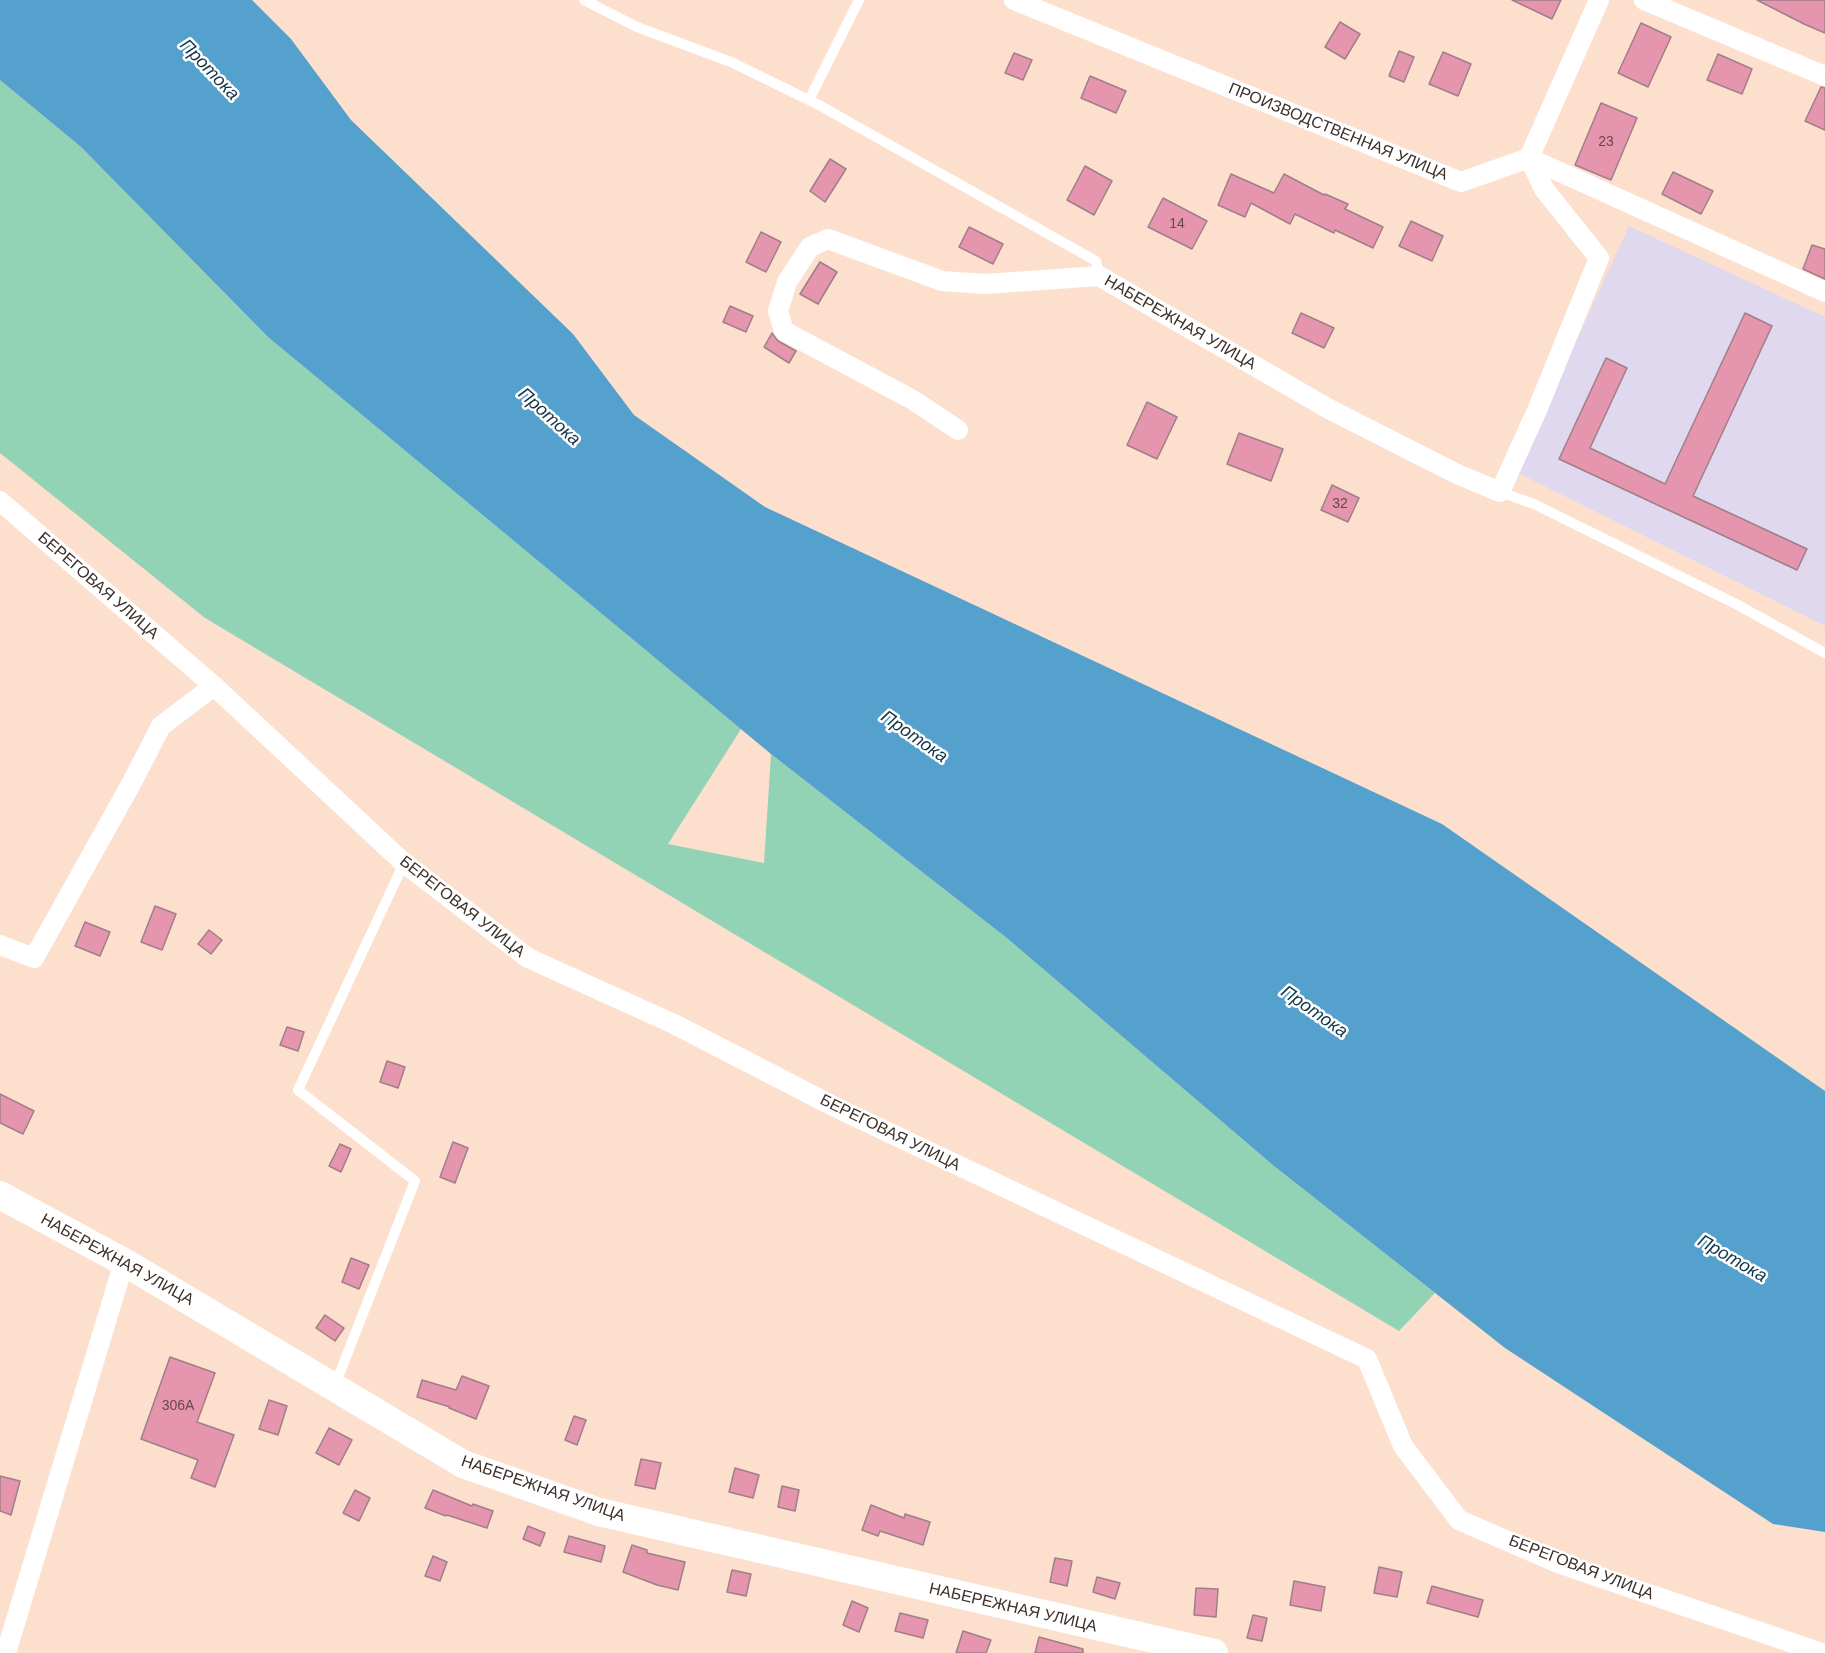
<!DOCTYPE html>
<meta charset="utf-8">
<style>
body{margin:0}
canvas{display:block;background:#fddfce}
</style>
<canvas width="1825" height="1653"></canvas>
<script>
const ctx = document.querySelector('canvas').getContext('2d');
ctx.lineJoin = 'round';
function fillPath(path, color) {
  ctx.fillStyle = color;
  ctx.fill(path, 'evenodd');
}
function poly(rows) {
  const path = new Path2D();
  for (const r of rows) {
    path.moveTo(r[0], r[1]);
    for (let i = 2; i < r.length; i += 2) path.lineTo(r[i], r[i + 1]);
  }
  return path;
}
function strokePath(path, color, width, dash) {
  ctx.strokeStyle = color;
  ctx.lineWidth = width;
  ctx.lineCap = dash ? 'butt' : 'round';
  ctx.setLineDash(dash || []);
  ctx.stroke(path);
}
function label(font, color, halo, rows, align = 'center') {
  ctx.font = font + ' Arial,sans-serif';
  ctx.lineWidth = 5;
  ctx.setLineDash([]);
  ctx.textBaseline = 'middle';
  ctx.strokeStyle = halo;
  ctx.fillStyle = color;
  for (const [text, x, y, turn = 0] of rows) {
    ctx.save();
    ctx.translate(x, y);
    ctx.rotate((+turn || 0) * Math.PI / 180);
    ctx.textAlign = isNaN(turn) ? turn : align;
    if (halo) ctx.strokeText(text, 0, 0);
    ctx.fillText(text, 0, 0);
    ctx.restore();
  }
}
fillPath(poly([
 [1629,226,1825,317,1825,626,1516,472]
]), '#dfd8ee');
fillPath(poly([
 [0,80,81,147,268,337,741,729,668,844,764,863,771,754,1008,939,1274,1166,1435,1293,1399,1331,205,618,0,453]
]), '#92d3b6');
fillPath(poly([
 [0,0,252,0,291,39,351,120,573,334,634,415,765,507,1442,824,1825,1091,1825,1532,1773,1524,1505,1348,1274,1166,1008,939,771,754,268,337,81,147,0,80]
]), '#54a1cd');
const building = poly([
 [1512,0,1561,0,1552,19,1512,0],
 [1757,0,1825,0,1825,33,1804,24,1757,0],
 [1340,22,1360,34,1345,59,1325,47,1340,22],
 [1641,23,1671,37,1648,87,1618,73,1641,23],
 [1399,51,1414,57,1404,82,1389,76,1399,51],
 [1443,52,1471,64,1458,96,1429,84,1443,52],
 [1014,53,1032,60,1023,80,1005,73,1014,53],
 [1718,54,1752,69,1742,94,1707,80,1718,54],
 [1090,76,1126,91,1116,113,1081,98,1090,76],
 [1821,87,1825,88,1825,130,1805,121,1821,87],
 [1601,103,1637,118,1611,180,1575,165,1601,103],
 [830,159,846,169,825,202,810,191,830,159],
 [1085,166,1112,181,1094,215,1067,200,1085,166],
 [1673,172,1713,191,1701,214,1662,194,1673,172],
 [1231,174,1274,193,1284,174,1324,195,1325,194,1348,204,1345,209,1383,227,1373,248,1335,230,1334,233,1295,214,1290,224,1251,203,1245,217,1218,205,1231,174],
 [1163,198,1207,221,1192,249,1148,227,1163,198],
 [1411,221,1443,236,1432,261,1399,246,1411,221],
 [969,227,1003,244,993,264,959,247,969,227],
 [761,232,781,242,766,272,746,262,761,232],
 [1812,245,1825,249,1825,279,1803,269,1812,245],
 [820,262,837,272,818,304,800,294,820,262],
 [730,306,753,316,746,332,723,322,730,306],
 [1301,313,1334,328,1324,348,1292,333,1301,313],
 [1745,313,1772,326,1693,496,1807,549,1797,570,1559,459,1606,358,1627,368,1590,448,1665,484,1745,313],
 [772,333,778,341,796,351,789,363,764,347,772,333],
 [1147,402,1177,417,1157,459,1127,445,1147,402],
 [1239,433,1283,449,1271,481,1227,464,1239,433],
 [1332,485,1359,498,1348,522,1321,510,1332,485],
 [155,906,176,914,162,950,141,942,155,906],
 [85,922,110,932,100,956,75,946,85,922],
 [209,930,222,940,211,954,198,944,209,930],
 [287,1027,304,1032,298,1051,280,1045,287,1027],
 [387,1061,405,1067,398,1088,380,1082,387,1061],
 [0,1094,34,1111,23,1134,0,1123,0,1094],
 [453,1142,468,1148,455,1183,440,1177,453,1142],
 [340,1144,351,1149,341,1172,329,1166,340,1144],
 [351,1258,369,1265,359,1289,342,1282,351,1258],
 [325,1315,344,1328,335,1341,316,1328,325,1315],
 [170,1357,215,1373,197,1422,234,1435,215,1487,191,1478,198,1460,141,1439,170,1357],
 [462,1376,489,1386,476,1419,449,1408,450,1407,417,1397,422,1380,456,1390,462,1376],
 [269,1400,287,1406,278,1435,259,1429,269,1400],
 [574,1416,586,1420,577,1445,565,1440,574,1416],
 [329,1428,352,1440,339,1465,316,1453,329,1428],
 [641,1459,661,1463,655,1489,635,1485,641,1459],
 [735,1468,759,1475,753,1498,729,1492,735,1468],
 [0,1476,20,1481,11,1515,0,1511,0,1476],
 [782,1486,799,1490,795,1511,778,1507,782,1486],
 [355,1490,370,1498,359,1521,343,1513,355,1490],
 [433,1490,472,1506,473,1504,493,1511,487,1528,447,1515,446,1516,425,1508,433,1490],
 [871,1505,904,1518,905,1514,930,1522,923,1545,880,1531,878,1536,862,1530,871,1505],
 [528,1526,545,1533,540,1546,523,1539,528,1526],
 [569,1536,605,1546,601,1562,564,1552,569,1536],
 [632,1545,647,1550,647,1553,685,1562,678,1590,657,1585,623,1572,632,1545],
 [433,1556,447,1562,440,1581,425,1576,433,1556],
 [1055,1558,1072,1561,1067,1586,1050,1582,1055,1558],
 [1379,1567,1402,1572,1397,1597,1374,1593,1379,1567],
 [732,1570,751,1574,746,1596,727,1592,732,1570],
 [1097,1577,1120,1583,1115,1599,1093,1592,1097,1577],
 [1294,1581,1325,1587,1321,1611,1290,1605,1294,1581],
 [1432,1586,1483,1600,1478,1617,1427,1603,1432,1586],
 [1196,1588,1218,1589,1216,1617,1194,1615,1196,1588],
 [852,1601,868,1608,859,1632,843,1625,852,1601],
 [900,1613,928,1620,923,1638,895,1631,900,1613],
 [1253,1615,1267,1618,1262,1641,1247,1638,1253,1615],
 [963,1631,991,1640,986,1653,956,1653,963,1631],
 [1039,1637,1083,1649,1083,1653,1035,1653,1039,1637]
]);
fillPath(building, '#e595ae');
strokePath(building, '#9f7f88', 1.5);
strokePath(poly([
 [584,0,637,27,731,62,819,105,1096,261,1099,276],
 [809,100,859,0],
 [1500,492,1534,504,1736,604,1825,653],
 [335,1385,415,1181,298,1090,404,863]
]), '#fff', 10);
strokePath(poly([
 [1014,0,1461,182,1529,158,1825,292],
 [1644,0,1825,76],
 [1529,158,1599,0],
 [958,430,913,400,784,331,778,311,787,282,810,247,828,239,942,281,985,284,1099,276,1329,409,1457,474,1500,492,1538,408,1599,258,1544,189,1529,158],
 [0,501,214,686,404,863,528,958,674,1024,837,1108,1367,1359,1403,1446,1459,1520,1558,1563,1822,1653],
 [0,945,34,958,130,786,161,726,214,686],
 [6,1653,124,1262]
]), '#fff', 20);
strokePath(poly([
 [0,1195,124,1262,463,1464,599,1512,1214,1653]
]), '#fff', 28);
label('14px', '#674a4c', null, [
 ["23",1606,142],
 ["14",1177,224],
 ["32",1340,504],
 ["306А",178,1406]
]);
label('16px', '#3d312b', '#fff', [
 ["ПРОИЗВОДСТВЕННАЯ УЛИЦА",1338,132,22],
 ["НАБЕРЕЖНАЯ УЛИЦА",1180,323,30],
 ["БЕРЕГОВАЯ УЛИЦА",98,586,41],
 ["БЕРЕГОВАЯ УЛИЦА",462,907,38],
 ["БЕРЕГОВАЯ УЛИЦА",890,1133,26],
 ["НАБЕРЕЖНАЯ УЛИЦА",117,1260,29],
 ["НАБЕРЕЖНАЯ УЛИЦА",543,1489,19],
 ["БЕРЕГОВАЯ УЛИЦА",1581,1568,21],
 ["НАБЕРЕЖНАЯ УЛИЦА",1013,1608,13]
]);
label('italic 18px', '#143649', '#fff', [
 ["Протока",209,70,46],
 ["Протока",549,417,42],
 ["Протока",914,737,35],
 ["Протока",1314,1012,35],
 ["Протока",1732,1259,30]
]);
</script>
